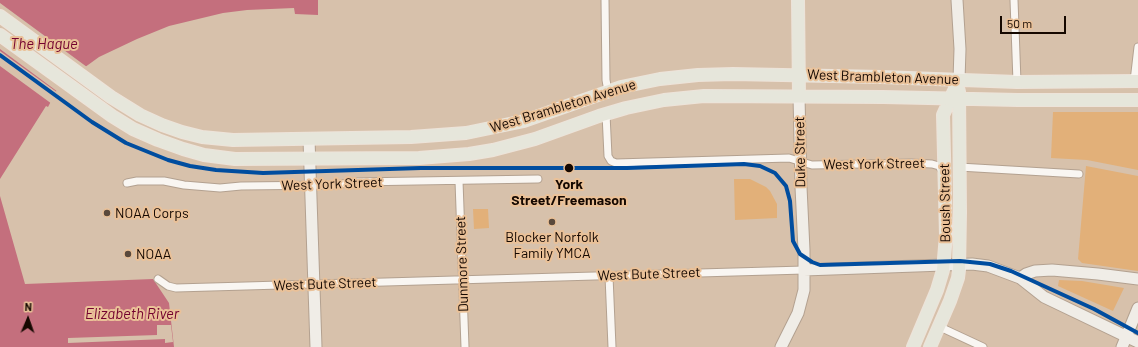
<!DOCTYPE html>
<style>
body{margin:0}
#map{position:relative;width:1138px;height:347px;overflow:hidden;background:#d7c1ab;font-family:Barlow,sans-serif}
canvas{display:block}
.north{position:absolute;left:8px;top:299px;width:40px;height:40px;-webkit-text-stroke:3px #eac198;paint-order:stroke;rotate:2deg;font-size:11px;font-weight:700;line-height:16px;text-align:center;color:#150800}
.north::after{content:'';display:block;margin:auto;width:14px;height:18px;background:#150800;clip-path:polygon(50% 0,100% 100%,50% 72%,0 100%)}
.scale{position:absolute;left:1000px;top:16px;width:66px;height:18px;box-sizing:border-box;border:2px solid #150800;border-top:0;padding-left:5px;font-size:12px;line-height:14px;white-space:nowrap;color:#150800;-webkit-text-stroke:3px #eac198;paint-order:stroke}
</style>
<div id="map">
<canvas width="1138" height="347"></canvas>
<div class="north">N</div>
<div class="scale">50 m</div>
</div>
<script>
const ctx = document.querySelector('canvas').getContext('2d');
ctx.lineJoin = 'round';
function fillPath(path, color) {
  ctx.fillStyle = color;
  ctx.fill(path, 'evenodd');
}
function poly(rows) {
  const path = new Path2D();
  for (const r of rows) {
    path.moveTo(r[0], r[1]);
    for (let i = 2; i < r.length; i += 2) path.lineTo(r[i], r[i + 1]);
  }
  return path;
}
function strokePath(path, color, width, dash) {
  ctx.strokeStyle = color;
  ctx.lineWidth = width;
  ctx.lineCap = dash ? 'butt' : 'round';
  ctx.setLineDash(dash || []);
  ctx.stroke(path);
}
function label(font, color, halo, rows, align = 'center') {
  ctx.font = font + ' Barlow,sans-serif';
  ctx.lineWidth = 4;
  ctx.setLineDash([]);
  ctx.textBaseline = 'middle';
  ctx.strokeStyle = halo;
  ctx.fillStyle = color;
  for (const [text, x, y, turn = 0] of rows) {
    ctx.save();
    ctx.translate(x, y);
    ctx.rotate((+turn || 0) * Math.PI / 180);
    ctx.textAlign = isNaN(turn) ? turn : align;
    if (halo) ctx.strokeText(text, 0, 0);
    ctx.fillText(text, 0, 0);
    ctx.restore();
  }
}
fillPath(poly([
 [1053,112,1138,112,1138,170,1087,160,1051,158],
 [1086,166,1138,176,1138,271,1082,263,1078,259],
 [734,179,750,179,766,187,770,191,777,204,777,218,735,220],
 [473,209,488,209,489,228,474,229],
 [1059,280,1082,281,1124,288,1113,311,1058,286]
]), '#e2b079');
fillPath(poly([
 [0,0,318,0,318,15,295,14,294,8,247,10,223,13,169,26,137,39,99,57,59,86,48,107,46,106,0,179],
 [0,196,25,284,153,279,169,303,174,347,0,347]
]), '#c46f7d');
fillPath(poly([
 [0,3,87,67,61,88,58,92,0,49],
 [0,51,58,93,52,104,0,66],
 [157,325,171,325,173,342,165,343,165,339,68,343,68,338,157,335]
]), '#d7c1ab');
const street = poly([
 [605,0,606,80,608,91],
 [1014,0,1017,82],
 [1134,81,1138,47],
 [606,114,608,156,611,161,616,163,789,158,812,165,911,163,932,164,939,166,943,172],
 [959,167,1079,174],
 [459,181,465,347],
 [127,183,137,181,164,181,184,185,220,188,241,186,334,185,356,182,538,179],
 [609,276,612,347],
 [158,279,168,286,176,288,804,270],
 [940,327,983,347]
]);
const secondary = poly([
 [957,0,960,49,959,80],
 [309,139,316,347],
 [804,270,972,264,988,266,1020,278,1044,297,1138,342],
 [1020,278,1026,274,1035,271,1052,270,1098,274,1138,279],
 [781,347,798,313,804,290,804,250,801,187,799,96],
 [1122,347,1138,308]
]);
const primary = poly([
 [798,0,799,96],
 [0,16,111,97,140,115,162,125,182,132,202,137,233,140,411,137,466,133,524,121,621,87,660,79,698,75,733,74,881,77,1017,82,1138,81],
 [0,35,112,116,133,129,158,140,183,149,204,155,235,159,419,158,469,154,493,150,535,139,599,116,626,108,664,100,704,96,883,97,1018,100,1138,100],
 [913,347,937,290,943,270,946,235,943,115,959,80],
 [930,347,950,301,958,278,959,270,960,213,959,91]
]);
strokePath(street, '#b3a190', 9);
strokePath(secondary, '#b3a190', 13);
strokePath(primary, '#ede3d9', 14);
strokePath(street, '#f9f6f2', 7);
strokePath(secondary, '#f0ede7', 11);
strokePath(primary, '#e6e6db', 12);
strokePath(poly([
 [0,55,92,122,126,143,168,160,190,166,216,170,263,173,421,168,627,168,744,164,760,166,775,173,786,186,790,201,793,241,800,254,812,262,820,265,960,261,990,264,1011,271,1094,309,1138,333]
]), '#004d9f', 4);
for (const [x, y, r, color] of [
 [569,168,5,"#150800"],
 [107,213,4,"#59493c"],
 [552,222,4,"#59493c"],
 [128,254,4,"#59493c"]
]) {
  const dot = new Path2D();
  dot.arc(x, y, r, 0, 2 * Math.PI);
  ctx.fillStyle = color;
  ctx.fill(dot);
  strokePath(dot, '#eac198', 1.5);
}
label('14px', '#150800', '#eac198', [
 ["West Brambleton Avenue",883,77,2],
 ["West Brambleton Avenue",563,106,-17],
 ["Duke Street",800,152,-91],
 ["West York Street",874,164,-1],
 ["West York Street",332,184,-2],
 ["Boush Street",945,203,-91],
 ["Dunmore Street",462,264,-92],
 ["West Bute Street",649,274,-2],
 ["West Bute Street",325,284,-2]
]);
label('bold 14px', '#150800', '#eac198', [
 ["York",569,184],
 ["Street/Freemason",569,200]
]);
label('14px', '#150800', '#eac198', [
 ["NOAA Corps",115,213],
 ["Blocker Norfolk",552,237,"center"],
 ["Family YMCA",552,253,"center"],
 ["NOAA",136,254]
], 'left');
label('italic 15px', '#73022f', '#eac198', [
 ["The Hague",44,44],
 ["Elizabeth River",132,314]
]);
</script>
